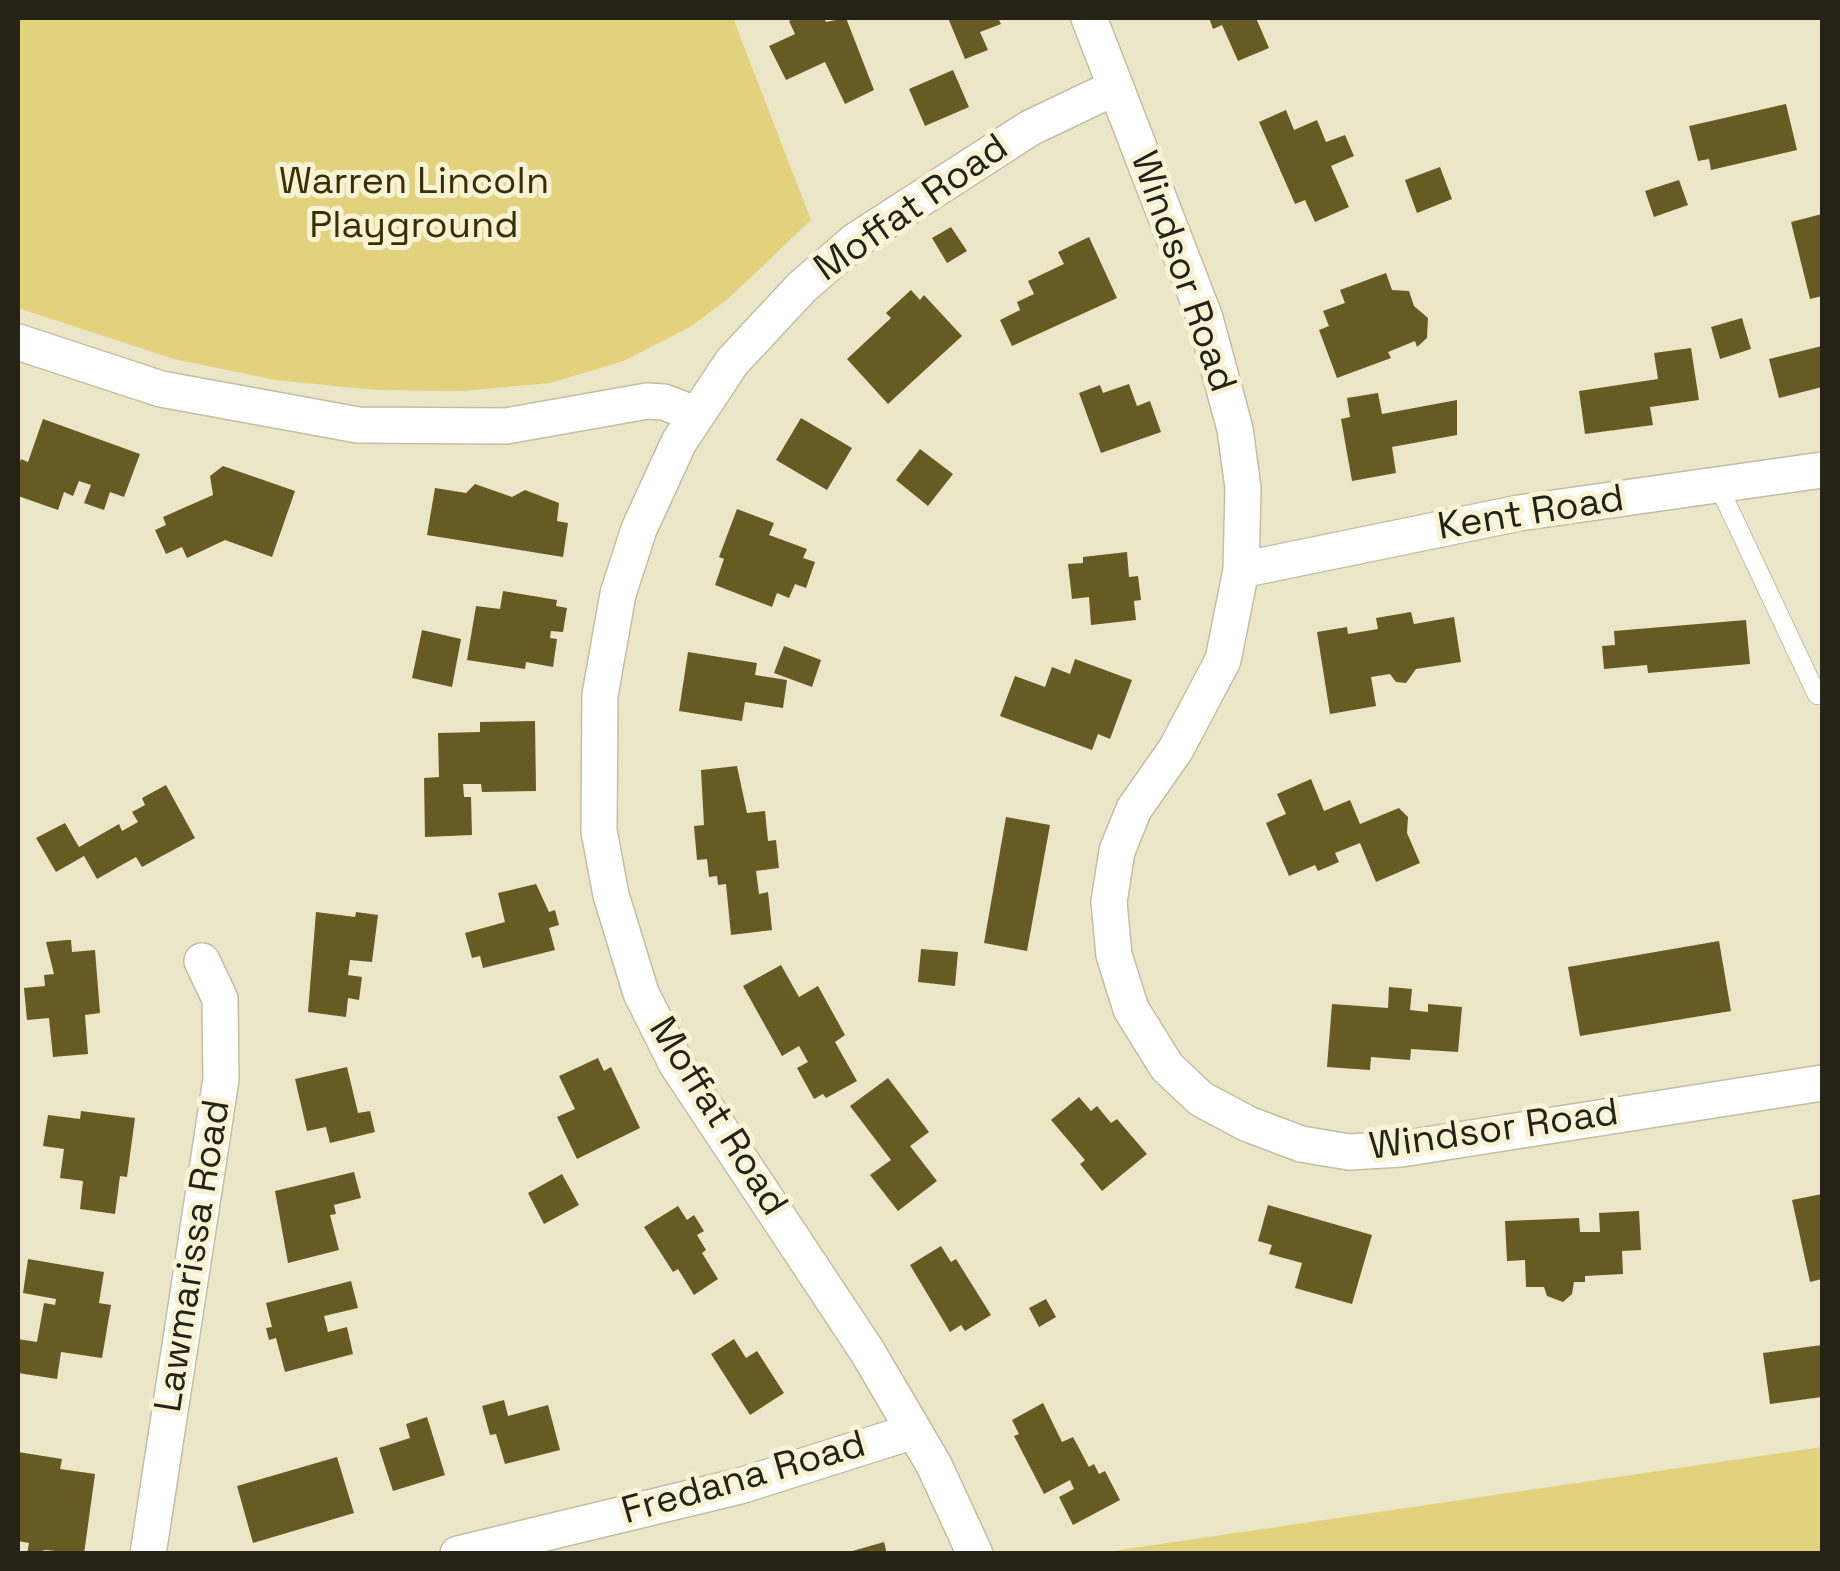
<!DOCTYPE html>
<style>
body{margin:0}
#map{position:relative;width:1840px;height:1571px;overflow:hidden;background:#ece6c9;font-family:"Space Grotesk",sans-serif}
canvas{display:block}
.frame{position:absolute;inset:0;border:20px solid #252318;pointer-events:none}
</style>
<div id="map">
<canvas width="1840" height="1571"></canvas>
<div class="frame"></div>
</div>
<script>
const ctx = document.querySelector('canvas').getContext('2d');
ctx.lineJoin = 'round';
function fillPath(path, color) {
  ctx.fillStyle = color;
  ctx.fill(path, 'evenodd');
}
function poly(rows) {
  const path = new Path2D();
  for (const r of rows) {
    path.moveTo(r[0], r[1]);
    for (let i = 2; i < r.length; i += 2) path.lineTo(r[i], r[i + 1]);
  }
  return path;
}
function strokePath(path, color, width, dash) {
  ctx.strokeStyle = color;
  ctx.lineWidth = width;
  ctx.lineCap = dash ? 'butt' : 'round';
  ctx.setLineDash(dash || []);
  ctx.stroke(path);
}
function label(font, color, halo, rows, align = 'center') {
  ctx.font = font + ' "Space Grotesk",sans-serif';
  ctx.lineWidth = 10;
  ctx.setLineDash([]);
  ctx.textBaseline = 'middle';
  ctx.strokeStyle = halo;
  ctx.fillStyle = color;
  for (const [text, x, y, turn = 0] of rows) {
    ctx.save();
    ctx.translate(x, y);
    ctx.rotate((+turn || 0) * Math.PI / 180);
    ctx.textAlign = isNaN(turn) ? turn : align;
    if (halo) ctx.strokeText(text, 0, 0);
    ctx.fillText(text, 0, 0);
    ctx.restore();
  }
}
fillPath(poly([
 [18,18,733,18,811,220,728,299,690,327,623,361,551,383,462,391,376,390,275,380,174,359,18,308],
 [1822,1447,1822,1553,1099,1553]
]), '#e3d27d');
fillPath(poly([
 [796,18,824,18,826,22,846,18,874,90,845,104,825,62,786,80,769,46,795,34,789,21],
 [948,18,998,18,1001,24,980,32,988,50,965,59],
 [1209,18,1256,18,1269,48,1238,61,1222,25,1213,29],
 [953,70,969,107,925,126,909,89],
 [1786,104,1797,150,1711,170,1709,159,1698,161,1689,126],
 [1286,110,1294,130,1317,120,1326,142,1345,135,1354,156,1331,166,1349,207,1315,222,1305,200,1295,204,1259,122],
 [1440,167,1452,199,1417,213,1405,180],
 [1679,180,1688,205,1654,217,1645,191],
 [1822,214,1822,296,1810,299,1791,222],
 [951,227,967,251,947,263,932,238],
 [1089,237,1117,298,1012,346,1000,320,1020,310,1017,302,1034,294,1028,281,1064,264,1058,252],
 [1386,273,1392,290,1409,291,1414,306,1428,318,1427,338,1417,347,1415,341,1388,352,1391,358,1337,378,1319,330,1329,326,1323,311,1345,303,1340,290],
 [911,290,920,300,924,295,962,336,888,404,847,359,891,318,886,313],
 [1742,318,1751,349,1720,359,1711,327],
 [1822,346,1822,387,1779,398,1769,359],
 [1691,348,1699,400,1650,407,1653,425,1585,434,1579,391,1658,379,1654,353],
 [1129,384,1137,406,1150,401,1161,432,1101,453,1079,393,1100,385,1103,393],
 [1378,393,1382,414,1457,400,1457,435,1392,447,1396,473,1352,481,1341,419,1350,417,1347,398],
 [801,418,852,448,827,490,776,460],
 [43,419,140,454,124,497,110,492,104,510,84,503,91,485,79,481,73,496,64,492,58,510,18,496,18,468,21,459,28,462],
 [920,449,953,474,928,506,896,480],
 [223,466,295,491,272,557,225,540,187,558,182,547,166,554,155,530,166,525,163,517,213,495,210,476],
 [475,484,512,497,525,490,559,503,557,521,568,523,563,557,427,535,435,488,466,493],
 [737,509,774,523,769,535,807,549,803,558,815,562,806,588,795,584,789,598,777,593,772,607,715,585,724,559,719,557],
 [1127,552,1129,577,1138,576,1141,600,1134,601,1136,620,1091,625,1089,597,1072,599,1068,564,1083,563,1083,557],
 [503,591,557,600,556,606,567,608,563,632,551,631,550,638,557,639,553,667,526,662,525,669,467,660,476,606,500,609],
 [1411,612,1414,624,1454,617,1461,662,1416,669,1406,683,1396,682,1390,674,1371,677,1376,706,1330,714,1317,632,1347,627,1348,634,1378,629,1376,618],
 [1746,620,1750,664,1648,673,1647,665,1604,669,1602,646,1615,645,1614,631],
 [422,630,461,639,452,687,412,678],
 [784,646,821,660,812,687,774,673],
 [688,652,757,663,755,675,787,680,783,708,745,702,742,721,679,711],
 [1075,659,1132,680,1110,739,1098,734,1092,750,1000,716,1015,676,1045,687,1052,667,1070,674],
 [535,721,536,791,482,792,481,784,463,784,464,797,471,797,472,835,425,837,424,778,439,777,438,733,480,732,480,722],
 [737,766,747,813,765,811,768,841,776,840,779,868,756,871,759,894,768,892,772,930,731,935,726,884,718,885,717,876,709,877,707,859,697,860,694,826,704,825,701,770],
 [1311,779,1324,811,1350,800,1360,824,1399,808,1408,817,1407,833,1420,863,1376,882,1360,843,1335,853,1339,862,1318,871,1315,865,1289,876,1266,823,1286,814,1277,794],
 [166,785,195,838,142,867,136,857,97,879,84,856,56,872,36,838,65,823,79,847,119,824,122,831,138,822,132,812,145,805,142,798],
 [1006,817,1050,825,1027,951,984,943],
 [536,884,549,912,555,910,559,925,549,928,555,950,483,968,480,956,472,958,465,933,505,922,498,893],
 [316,912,355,917,356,912,378,915,372,962,350,960,348,975,362,977,359,1000,348,998,346,1017,308,1012],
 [67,940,71,940,72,952,95,950,100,1013,85,1015,88,1054,53,1057,49,1018,27,1020,24,988,45,986,44,975,54,974,46,942],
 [1719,941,1731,1011,1580,1036,1568,967],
 [921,949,958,952,955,986,918,982],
 [781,965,799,997,818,986,845,1035,835,1042,857,1081,826,1098,823,1094,814,1099,797,1068,808,1062,799,1046,782,1056,743,986],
 [1389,987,1412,989,1410,1010,1428,1012,1428,1004,1462,1007,1458,1052,1411,1049,1410,1060,1371,1057,1370,1070,1327,1067,1332,1004,1388,1008],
 [598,1058,604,1071,611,1067,640,1128,577,1159,557,1117,575,1109,559,1076],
 [347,1067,358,1113,370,1111,375,1132,330,1143,326,1127,307,1131,295,1079],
 [888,1078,929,1132,910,1146,937,1181,898,1211,870,1175,891,1160,850,1106],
 [1079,1097,1091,1111,1097,1106,1111,1123,1117,1119,1147,1154,1102,1191,1080,1164,1085,1160,1051,1120],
 [81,1111,135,1118,127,1177,120,1176,115,1214,80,1209,83,1181,60,1178,64,1149,43,1146,48,1115,80,1119],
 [354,1172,361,1198,334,1205,336,1214,330,1215,339,1250,288,1263,275,1191],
 [562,1174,579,1205,544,1224,528,1193],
 [1822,1194,1822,1279,1810,1282,1792,1200],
 [1268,1205,1372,1235,1352,1304,1295,1288,1302,1263,1269,1254,1272,1245,1258,1241],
 [678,1206,687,1220,694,1215,704,1231,697,1235,706,1250,702,1253,718,1279,694,1295,678,1269,673,1272,644,1227],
 [1639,1211,1641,1250,1622,1251,1623,1274,1585,1276,1585,1282,1574,1282,1572,1294,1563,1302,1547,1296,1544,1287,1526,1287,1525,1260,1507,1261,1505,1221,1579,1218,1580,1232,1600,1232,1599,1213],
 [941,1246,951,1262,956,1259,991,1315,965,1331,961,1325,950,1332,910,1265],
 [28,1259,104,1272,99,1303,111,1305,102,1358,61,1352,57,1379,18,1373,18,1339,37,1342,44,1303,55,1305,56,1299,23,1293],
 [351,1281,358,1308,324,1316,328,1332,347,1327,353,1354,285,1372,276,1338,269,1340,266,1328,272,1327,266,1303],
 [1046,1299,1056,1317,1039,1327,1029,1308],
 [734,1339,746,1358,757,1351,784,1393,750,1415,711,1354],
 [1822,1345,1822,1397,1770,1404,1763,1353],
 [504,1400,508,1416,548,1405,560,1450,505,1464,496,1434,490,1435,482,1406],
 [1043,1403,1062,1442,1073,1437,1089,1467,1094,1464,1099,1474,1105,1471,1120,1500,1073,1525,1059,1497,1074,1489,1070,1480,1044,1494,1014,1436,1019,1434,1012,1420],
 [427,1417,445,1475,393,1491,379,1448,410,1438,406,1424],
 [18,1452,62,1459,60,1469,95,1474,84,1554,46,1550,27,1554,29,1543,18,1541],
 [337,1457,354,1513,253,1543,237,1486],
 [884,1542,887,1554,849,1554,849,1552]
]), '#665b22');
const service = poly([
 [1718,485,1817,695]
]);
const minor = poly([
 [1089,18,1205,318,1235,429,1243,488,1241,570,1223,660,1176,749,1134,809,1117,851,1109,902,1114,955,1131,1009,1167,1067,1201,1099,1248,1124,1301,1144,1349,1152,1401,1149,1822,1083],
 [18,342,161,389,358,425,506,426,647,401,664,402,695,414],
 [1241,570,1519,513,1822,470],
 [148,1554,221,1079,220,999,202,961],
 [458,1554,740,1486,914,1431],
 [975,1554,934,1465,867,1351,676,1063,641,993,611,895,599,831,600,695,618,594,639,529,679,442,732,362,802,287,855,241,1030,128,1116,87]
]);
strokePath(service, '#c3bea2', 20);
strokePath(minor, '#c3bea2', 38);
strokePath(service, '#fff', 18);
strokePath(minor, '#fff', 35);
label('38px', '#383000', '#f9f3d6', [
 ["Warren Lincoln",414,183],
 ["Playground",414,227]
]);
label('38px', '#252318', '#f9f3d6', [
 ["Moffat Road",912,209,-35],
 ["Windsor Road",1182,272,71],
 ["Kent Road",1531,514,-9],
 ["Moffat Road",717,1117,58],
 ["Windsor Road",1494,1131,-8],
 ["Lawmarissa Road",194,1256,-81],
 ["Fredana Road",744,1479,-16]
]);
</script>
